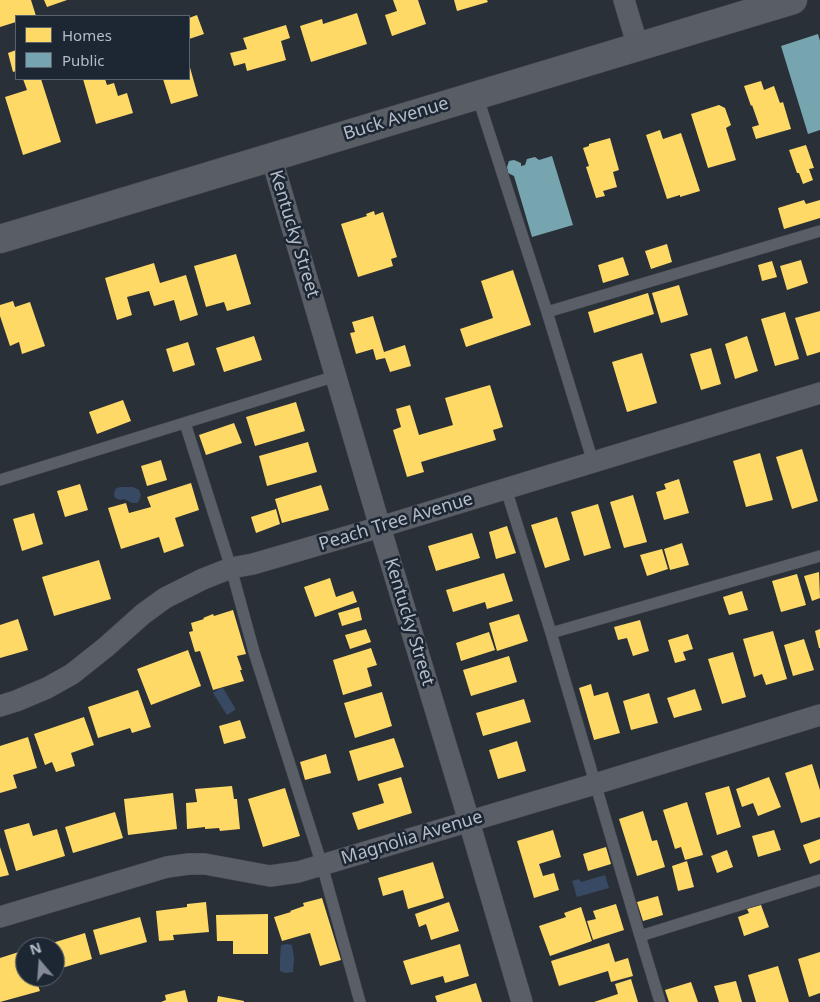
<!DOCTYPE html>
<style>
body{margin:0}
#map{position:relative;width:820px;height:1002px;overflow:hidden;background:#2a3038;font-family:"Noto Sans",sans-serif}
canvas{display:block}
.legend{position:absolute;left:15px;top:15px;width:175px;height:65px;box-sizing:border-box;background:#1d2633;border:1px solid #59626f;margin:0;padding:6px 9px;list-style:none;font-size:15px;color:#b4bcc9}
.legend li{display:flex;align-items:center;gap:10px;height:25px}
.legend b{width:25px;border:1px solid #59626f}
.north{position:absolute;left:15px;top:937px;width:50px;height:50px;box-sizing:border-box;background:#1d2633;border:1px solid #59626f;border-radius:50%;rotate:342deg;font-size:14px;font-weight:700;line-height:20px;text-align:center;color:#b4bcc9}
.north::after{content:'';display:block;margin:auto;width:18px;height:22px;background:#848b96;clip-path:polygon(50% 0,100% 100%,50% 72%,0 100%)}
</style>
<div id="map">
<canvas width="820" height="1002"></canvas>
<ul class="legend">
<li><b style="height:14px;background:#ffd966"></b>Homes</li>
<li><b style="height:14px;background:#76a5af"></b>Public</li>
</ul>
<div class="north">N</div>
</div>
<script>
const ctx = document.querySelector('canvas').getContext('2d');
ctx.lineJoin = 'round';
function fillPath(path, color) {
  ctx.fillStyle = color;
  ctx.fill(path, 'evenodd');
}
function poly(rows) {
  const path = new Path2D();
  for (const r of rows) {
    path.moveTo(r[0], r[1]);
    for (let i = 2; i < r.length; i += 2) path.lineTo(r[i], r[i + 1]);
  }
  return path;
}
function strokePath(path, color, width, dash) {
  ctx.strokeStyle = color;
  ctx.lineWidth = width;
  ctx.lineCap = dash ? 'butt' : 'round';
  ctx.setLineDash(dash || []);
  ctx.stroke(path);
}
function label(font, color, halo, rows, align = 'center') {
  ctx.font = font + ' "Noto Sans",sans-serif';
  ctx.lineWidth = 5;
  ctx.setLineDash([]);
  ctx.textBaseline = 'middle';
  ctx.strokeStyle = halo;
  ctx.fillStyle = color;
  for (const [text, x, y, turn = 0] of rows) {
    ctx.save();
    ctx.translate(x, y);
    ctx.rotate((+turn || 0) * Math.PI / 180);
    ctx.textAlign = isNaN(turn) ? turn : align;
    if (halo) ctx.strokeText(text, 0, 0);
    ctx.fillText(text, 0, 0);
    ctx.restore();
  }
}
fillPath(poly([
 [121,487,133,487,139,490,141,495,139,501,137,503,132,503,124,499,120,500,115,498,114,494,115,490,117,488],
 [221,688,223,688,235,708,235,710,227,715,213,693,214,692],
 [605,875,609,888,577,897,572,881,579,879,581,882],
 [287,944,292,945,294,958,293,972,286,973,280,971,280,959,281,945]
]), '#384963');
fillPath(poly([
 [0,0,31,0,36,16,16,16,16,22,0,27],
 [44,0,67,0,47,7],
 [393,0,418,0,426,24,392,36,385,15,397,11],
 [454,0,487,0,488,2,457,11],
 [357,13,367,44,311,62,300,26,322,19,323,24],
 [197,15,204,34,189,39,189,18],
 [286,25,290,38,281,41,286,60,247,71,245,63,234,66,230,53,247,49,243,38],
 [16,50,16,71,13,72,8,53],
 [189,64,198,96,171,104,163,79,189,79],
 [23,79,41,79,61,142,23,155,5,97,27,90],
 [83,79,105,79,107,85,114,83,118,96,127,93,133,113,96,124],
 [761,81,764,90,774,86,780,103,783,102,791,129,756,139,752,127,759,125,752,105,751,106,744,86],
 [719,105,725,108,731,125,726,128,736,160,708,168,691,114],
 [660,130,663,139,681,133,700,191,680,197,680,195,667,199,646,135],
 [610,138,619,170,613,172,617,187,603,191,605,196,596,198,586,167,589,166,583,148,589,146,589,144],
 [806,145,814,168,809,169,813,180,803,184,799,173,797,173,789,150],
 [804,200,806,204,820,200,820,218,784,229,778,208],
 [374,211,375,215,383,212,397,257,391,259,393,266,358,277,341,224,367,216,366,214],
 [667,244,672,262,651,269,645,251],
 [236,254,251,304,227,311,224,302,206,307,194,266],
 [623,257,629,275,603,283,598,265],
 [801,260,808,283,787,290,780,266],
 [772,261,777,277,762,281,758,265],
 [154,263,160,283,186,275,198,315,180,321,174,300,154,306,149,291,127,297,132,315,117,320,105,278],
 [513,270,531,325,466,347,460,329,493,318,481,281],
 [679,285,688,315,661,323,652,293],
 [648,293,654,314,594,333,588,312],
 [13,301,15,307,30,302,45,346,22,354,19,342,10,346,0,316,0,305],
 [820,311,820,352,807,356,795,318],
 [785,312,799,359,775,366,761,319],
 [373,316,384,352,405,345,411,366,390,372,385,358,376,360,373,349,356,354,350,333,355,332,352,322],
 [254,336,262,360,224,372,216,348],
 [747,336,758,371,735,379,725,344],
 [188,342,195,365,173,372,166,349],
 [711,348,721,384,701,390,690,354],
 [642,353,657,403,627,412,612,362],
 [490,385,503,427,493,430,496,440,421,462,424,472,407,477,393,430,401,427,396,409,410,405,419,435,453,425,445,398],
 [123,400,131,421,97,434,89,412],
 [296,402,305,431,255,446,246,417],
 [234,423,242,443,206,455,199,435],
 [308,442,317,472,267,486,259,456],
 [802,449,818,501,792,509,776,457],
 [760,453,773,500,746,507,733,461],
 [161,460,167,480,147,486,141,466],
 [679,479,689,513,664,520,656,492,666,489,664,484],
 [191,483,199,510,175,518,184,546,164,553,159,537,121,549,108,508,126,503,129,513,151,507,147,497],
 [80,484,88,510,65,517,57,491],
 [321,485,329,510,282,523,275,499],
 [633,495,647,542,624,548,610,502],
 [598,504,611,548,584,556,571,512],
 [276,509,280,524,256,533,251,517],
 [34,513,43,544,22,551,13,519],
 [557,517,570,560,545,568,531,525],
 [507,526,516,553,496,559,489,532],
 [472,533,480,558,436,571,428,546],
 [682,543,689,565,670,570,664,549],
 [662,549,668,569,647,576,640,555],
 [99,560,111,599,54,616,42,577],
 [819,572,820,598,812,601,804,576],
 [504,573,513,601,487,609,485,602,453,612,446,590],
 [797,574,806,605,781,612,772,581],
 [330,578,336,597,353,591,357,602,315,617,304,587],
 [742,591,748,610,729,615,723,597],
 [359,607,362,620,342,626,338,613],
 [233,610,246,654,237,656,242,670,240,670,244,681,213,690,200,651,195,652,189,632,193,631,191,623,204,619,203,618,213,614,214,616],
 [519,614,528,641,497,651,489,623],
 [18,619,28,650,0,658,0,625],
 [640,620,649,651,633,656,627,638,618,640,614,627],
 [366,629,371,642,350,649,345,635],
 [820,629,820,648,819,648,815,631],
 [773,631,787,679,766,685,762,674,754,677,743,639],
 [489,632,495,650,461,661,456,643],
 [688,634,693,649,683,652,686,660,675,663,668,640],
 [804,639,814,670,793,676,784,645],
 [371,648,377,665,367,668,372,686,343,695,333,660],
 [188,650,201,686,151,705,137,669],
 [733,652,746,697,722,704,708,659],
 [509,656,517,682,471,696,463,670],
 [591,684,594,696,608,692,620,733,594,740,579,688],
 [695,689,702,710,674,718,667,698],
 [138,690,151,727,132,733,130,728,98,738,88,707],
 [382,692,392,726,355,738,344,703],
 [649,693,658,723,631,730,623,701],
 [524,699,531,722,483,736,476,713],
 [84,717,94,745,71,753,75,766,56,772,52,762,45,765,34,734],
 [240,720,246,738,224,744,219,726],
 [28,737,37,768,13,775,17,788,0,793,0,746],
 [394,738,404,767,358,781,349,751],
 [517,741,526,771,498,779,489,750],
 [326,754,331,773,305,780,300,762],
 [812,764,820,790,820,817,801,823,785,773],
 [401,777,412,813,358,830,352,813,384,803,378,784],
 [769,777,781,807,758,816,753,803,742,807,736,789],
 [232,786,234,799,237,799,240,829,220,831,219,828,205,829,205,827,187,829,186,803,197,802,195,789],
 [729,786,741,827,717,835,705,793],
 [285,788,300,836,263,847,248,799],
 [173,793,177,829,128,835,124,799],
 [687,802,703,855,685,860,681,847,675,849,663,810],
 [643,811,652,841,657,840,665,867,637,876,619,819],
 [115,812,123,838,73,853,65,827],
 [29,823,33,836,57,829,65,856,16,871,4,830],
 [553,830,561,857,539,864,543,876,554,873,559,890,534,898,517,841],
 [774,830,781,850,758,857,752,836],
 [820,839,820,860,810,864,803,845],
 [0,847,9,875,0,877],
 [606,847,611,864,588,871,583,854],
 [727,850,733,867,717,873,711,856],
 [687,861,694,887,678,891,672,866],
 [433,862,444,898,408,909,403,890,383,896,378,878],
 [658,896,663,915,643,921,637,902],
 [322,898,341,960,320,966,310,933,282,941,274,917,291,912,290,911,304,906,303,903],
 [206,902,209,932,173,935,174,940,159,941,156,911,187,907,187,904],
 [449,902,459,931,431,940,426,924,419,927,415,914],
 [616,904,624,930,593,940,587,921,596,919,593,911],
 [761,905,769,927,744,936,738,917,749,913,747,909],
 [581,907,592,941,550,956,539,926,566,917,564,913],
 [268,914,268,954,233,954,233,941,217,941,216,915],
 [140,917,147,942,100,955,93,930],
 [85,933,92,959,55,970,55,947,39,947],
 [609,943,615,962,628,958,633,976,611,982,608,971,559,986,551,961],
 [460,944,469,976,445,983,443,976,411,985,403,961],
 [25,950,25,977,35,977,40,991,0,1002,0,958],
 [820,952,820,993,809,997,798,959],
 [778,966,789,1002,756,1002,748,975],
 [631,979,638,1002,594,1002,618,994,615,984],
 [736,981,742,1002,719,1002,714,986],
 [691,982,698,1002,669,1002,665,990],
 [476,983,482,1002,437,1002,435,996],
 [185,990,188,1002,161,1002,166,1000,165,995],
 [218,996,244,1001,244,1002,217,1002]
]), '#ffd966');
fillPath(poly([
 [818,34,820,41,820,130,808,134,781,46],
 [552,156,573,225,532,237,514,176,508,173,507,167,509,161,514,160,521,163,521,166,525,165,527,159,535,157,539,160]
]), '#76a5af');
const lane = poly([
 [477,95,547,312,593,462],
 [547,312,820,231],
 [185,423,231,568,254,652,322,865,360,1002],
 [0,480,336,376],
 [506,489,551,633,820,556],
 [551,633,640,936,820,880],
 [640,936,660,1002]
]);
const street = poly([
 [624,0,638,47],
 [271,156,380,527,463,801,522,1002],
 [0,706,16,701,47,688,72,674,106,647,143,614,165,598,203,579,231,568,253,564,380,527,820,393],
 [0,917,167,867,189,864,205,864,270,876,298,872,595,784,820,715]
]);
const secondary = poly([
 [0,239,793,0]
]);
strokePath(lane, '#484c53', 12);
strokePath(street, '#484c53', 22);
strokePath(secondary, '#484c53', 29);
strokePath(lane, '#5a5e66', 11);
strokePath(street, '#5a5e66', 21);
strokePath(secondary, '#595d64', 28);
label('18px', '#b4bcc9', '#1d2633', [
 ["Buck Avenue",396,119,-17],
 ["Kentucky Street",294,234,73],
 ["Peach Tree Avenue",396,522,-17],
 ["Kentucky Street",409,622,73],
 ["Magnolia Avenue",412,838,-17]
]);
</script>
